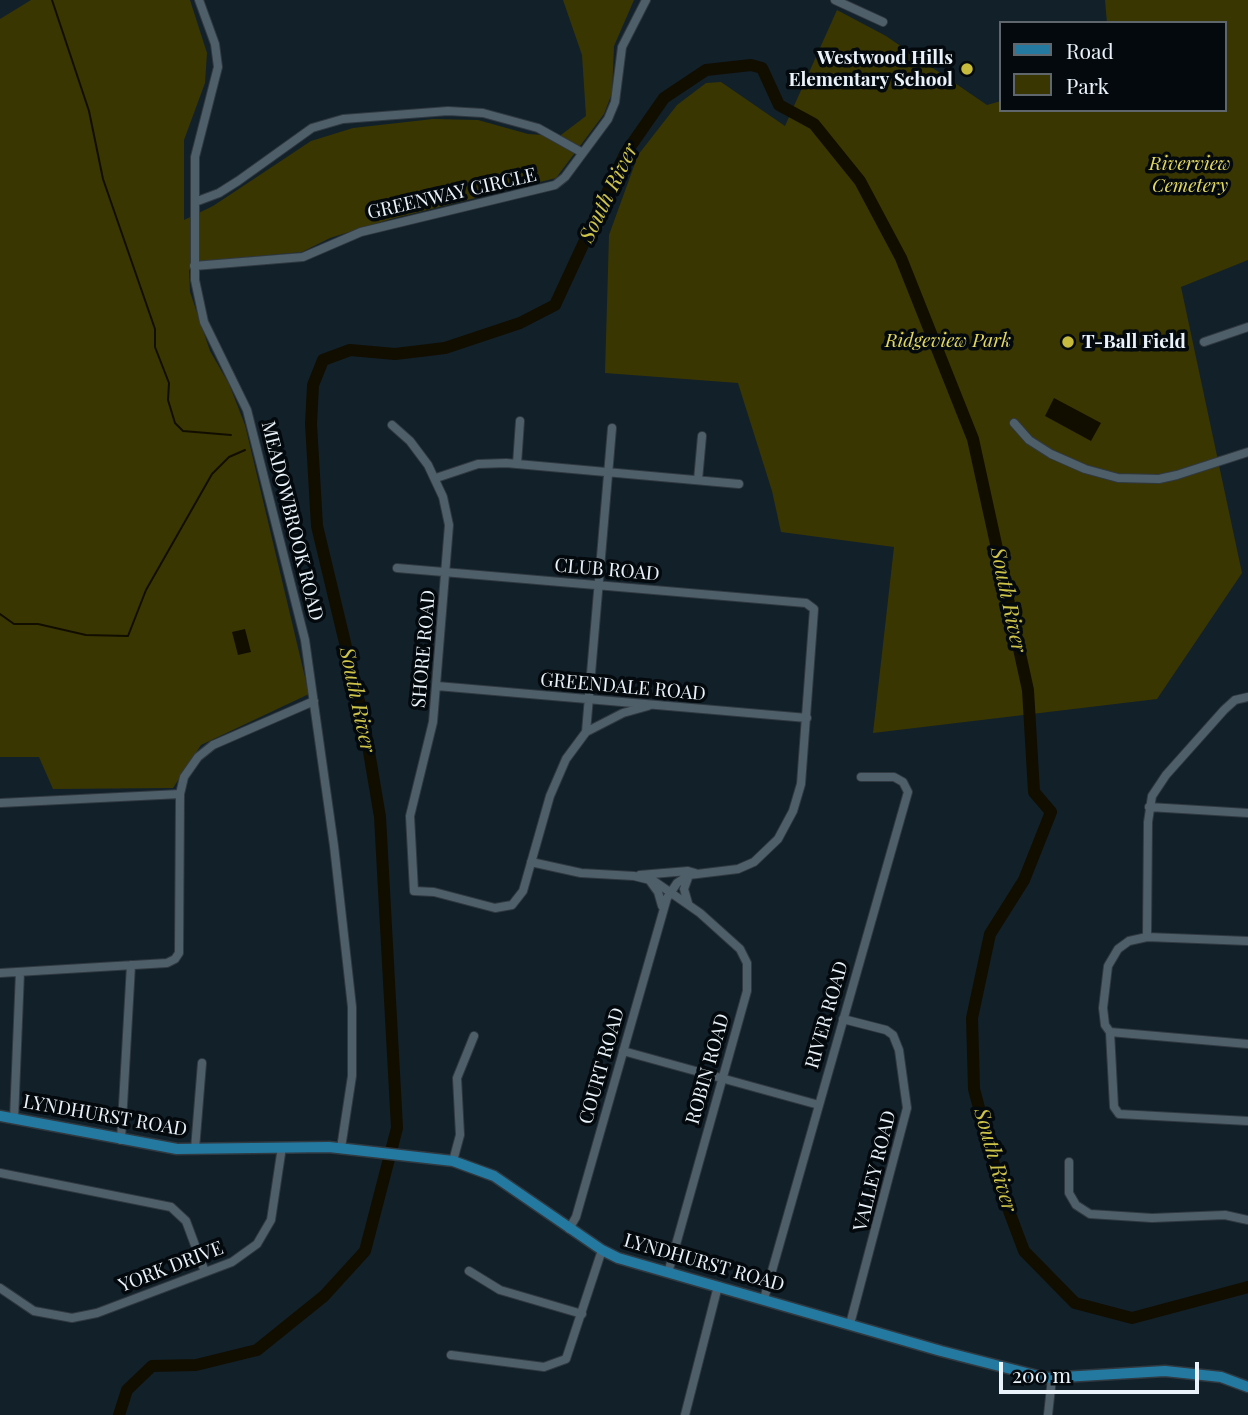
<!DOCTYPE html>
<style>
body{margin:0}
#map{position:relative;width:1248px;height:1415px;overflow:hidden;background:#12202a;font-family:"Playfair Display",serif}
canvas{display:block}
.legend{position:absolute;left:999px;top:21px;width:228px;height:91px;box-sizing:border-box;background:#04090d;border:2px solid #60676c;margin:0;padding:9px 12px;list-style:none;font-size:21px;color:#eaf3fa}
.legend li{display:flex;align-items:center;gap:14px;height:35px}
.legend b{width:35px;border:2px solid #60676c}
.scale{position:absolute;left:999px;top:1362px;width:200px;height:32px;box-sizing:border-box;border:4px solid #eaf3fa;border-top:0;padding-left:9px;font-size:21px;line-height:24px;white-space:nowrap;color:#eaf3fa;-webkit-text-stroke:5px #04090d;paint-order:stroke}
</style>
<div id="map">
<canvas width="1248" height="1415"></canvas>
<ul class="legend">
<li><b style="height:9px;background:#2479a1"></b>Road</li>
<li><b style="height:19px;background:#3a3602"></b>Park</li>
</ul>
<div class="scale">200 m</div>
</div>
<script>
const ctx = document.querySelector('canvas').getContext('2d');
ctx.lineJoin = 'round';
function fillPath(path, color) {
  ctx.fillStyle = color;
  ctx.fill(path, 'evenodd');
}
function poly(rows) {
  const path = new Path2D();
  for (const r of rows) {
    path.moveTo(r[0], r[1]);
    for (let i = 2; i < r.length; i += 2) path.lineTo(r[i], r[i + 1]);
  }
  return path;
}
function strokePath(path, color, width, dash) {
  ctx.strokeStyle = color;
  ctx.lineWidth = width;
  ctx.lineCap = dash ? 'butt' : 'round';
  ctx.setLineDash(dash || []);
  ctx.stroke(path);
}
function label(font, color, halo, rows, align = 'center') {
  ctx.font = font + ' "Playfair Display",serif';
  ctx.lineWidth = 7;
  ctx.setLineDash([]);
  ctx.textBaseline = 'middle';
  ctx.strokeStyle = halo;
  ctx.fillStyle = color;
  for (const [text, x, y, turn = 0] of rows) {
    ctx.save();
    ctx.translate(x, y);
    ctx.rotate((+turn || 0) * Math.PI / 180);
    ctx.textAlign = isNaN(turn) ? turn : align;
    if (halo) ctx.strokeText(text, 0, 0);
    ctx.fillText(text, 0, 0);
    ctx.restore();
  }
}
fillPath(poly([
 [31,0,190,0,207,53,205,83,184,140,184,220,213,206,311,141,353,128,433,119,478,120,528,134,543,135,553,141,586,116,582,55,563,0,634,0,614,46,612,93,604,114,556,178,391,219,330,238,302,252,204,261,189,270,190,292,210,351,229,384,245,425,309,694,201,745,173,788,53,789,39,757,0,757,0,19],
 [1105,0,1248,0,1248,260,1181,287,1242,573,1157,699,873,733,894,547,781,532,772,491,738,383,605,373,609,235,638,155,677,105,706,83,721,82,785,126,837,10,886,36,987,105,1001,101,1001,110,1225,110,1225,23,1107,23]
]), '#3a3602');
fillPath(poly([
 [1054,398,1101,423,1091,441,1045,416],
 [245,629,251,652,238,655,232,632]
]), '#110e00');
strokePath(poly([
 [52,0,89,111,103,179,155,329,155,347,169,383,168,400,175,423,183,431,231,435],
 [0,614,14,624,38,624,86,635,128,636,146,590,212,474,229,457,245,450]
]), '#110e00', 2);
strokePath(poly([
 [119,1415,127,1390,152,1366,196,1365,257,1350,324,1296,365,1251,397,1128,380,817,364,722,317,526,311,424,313,385,323,360,350,350,395,354,445,348,520,323,555,305,625,154,664,98,706,70,751,65,762,68,779,105,814,124,860,181,901,258,973,439,1028,690,1034,792,1051,812,1024,880,990,934,972,1018,974,1089,1000,1187,1024,1251,1075,1303,1132,1318,1248,1287]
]), '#110e00', 12);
const minor = poly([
 [199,0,215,44,218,67,195,157,195,280,204,322,247,410,305,640,334,846,352,1007,352,1076,341,1148],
 [835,0,883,22],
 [195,202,219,193,238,181,312,128,343,119,448,111,483,113,538,128,581,152],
 [194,266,303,257,361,232,555,185,565,177,608,119,615,102,622,47,646,0],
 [1204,342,1248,327],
 [1014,423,1029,440,1051,454,1085,469,1118,478,1159,479,1177,475,1248,452],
 [392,425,410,441,428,465,443,497,449,525,433,722,410,816,414,891,434,892,495,908,512,905,523,891,550,796,566,759,586,732,623,713,648,706],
 [517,464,520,421],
 [436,478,478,464,506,463,739,484],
 [698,480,702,436],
 [397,568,806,603,814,609,801,784,793,811,778,839,754,862,738,869,689,875,677,883,667,898,576,1217,569,1229],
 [437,686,807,718],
 [586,732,612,428],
 [0,803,180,794],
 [1149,807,1248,813],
 [531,862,581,873,634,876,654,881,700,913,740,949,747,963,747,991,668,1273],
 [640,875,688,871,695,873],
 [650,881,658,892,662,906],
 [688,903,684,889,689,875],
 [1147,937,1148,822,1152,796,1166,775,1224,710,1235,700,1248,697],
 [1248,941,1147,937,1129,941,1118,949,1108,966,1103,1008,1105,1025,1110,1032,1114,1107,1119,1114,1248,1121],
 [0,973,167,963,175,959,179,953,180,794,184,777,198,757,213,745,314,701],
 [843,1019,886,1030,893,1035,899,1050,907,1108,850,1324],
 [1110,1032,1248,1044],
 [623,1051,819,1105],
 [14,1119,20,972],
 [121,1140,131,965],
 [195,1149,202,1063],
 [453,1161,460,1135,457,1078,474,1036],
 [1069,1162,1069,1193,1076,1205,1090,1214,1152,1218,1225,1215,1248,1220],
 [0,1173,171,1207,186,1221,205,1272],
 [469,1271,500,1290,582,1314],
 [0,1288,34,1311,72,1318,97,1313,232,1262,257,1244,271,1220,282,1147],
 [764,1299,908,792,903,782,894,777,861,777],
 [451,1355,544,1367,566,1359,602,1250],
 [685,1415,718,1286],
 [1048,1415,1052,1378]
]);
const major = poly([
 [0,1116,177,1149,329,1147,453,1161,494,1176,602,1250,618,1258,941,1351,1046,1378,1165,1371,1221,1377,1248,1387]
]);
strokePath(minor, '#303940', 10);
strokePath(major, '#303940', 13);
strokePath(minor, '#4f5f6a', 8);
strokePath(major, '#2479a1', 10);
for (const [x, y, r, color] of [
 [967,69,7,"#c6bb3c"],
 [1068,342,7,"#c6bb3c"]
]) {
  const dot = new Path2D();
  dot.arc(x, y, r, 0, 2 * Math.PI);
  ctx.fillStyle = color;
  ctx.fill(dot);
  strokePath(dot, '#04090d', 2.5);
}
label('bold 19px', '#eaf3fa', '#04090d', [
 ["Westwood Hills",953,58],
 ["Elementary School",953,80],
 ["T-Ball Field",1082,342,"left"]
], 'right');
label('italic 19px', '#e2d860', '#04090d', [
 ["Riverview",1190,164],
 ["Cemetery",1190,186],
 ["Ridgeview Park",948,341]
]);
label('19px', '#eaf3fa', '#04090d', [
 ["GREENWAY CIRCLE",452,194,-13],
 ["MEADOWBROOK ROAD",292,521,76],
 ["CLUB ROAD",607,570,5],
 ["SHORE ROAD",424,649,-85],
 ["GREENDALE ROAD",623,687,5],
 ["RIVER ROAD",827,1015,-74],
 ["COURT ROAD",602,1066,-74],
 ["ROBIN ROAD",708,1069,-74],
 ["LYNDHURST ROAD",105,1116,10],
 ["VALLEY ROAD",875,1171,-76],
 ["LYNDHURST ROAD",704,1263,16],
 ["YORK DRIVE",171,1267,-21]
]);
label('italic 21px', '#cfc44a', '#04090d', [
 ["South River",609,193,-64],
 ["South River",1008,600,78],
 ["South River",357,700,78],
 ["South River",995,1160,74]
]);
</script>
